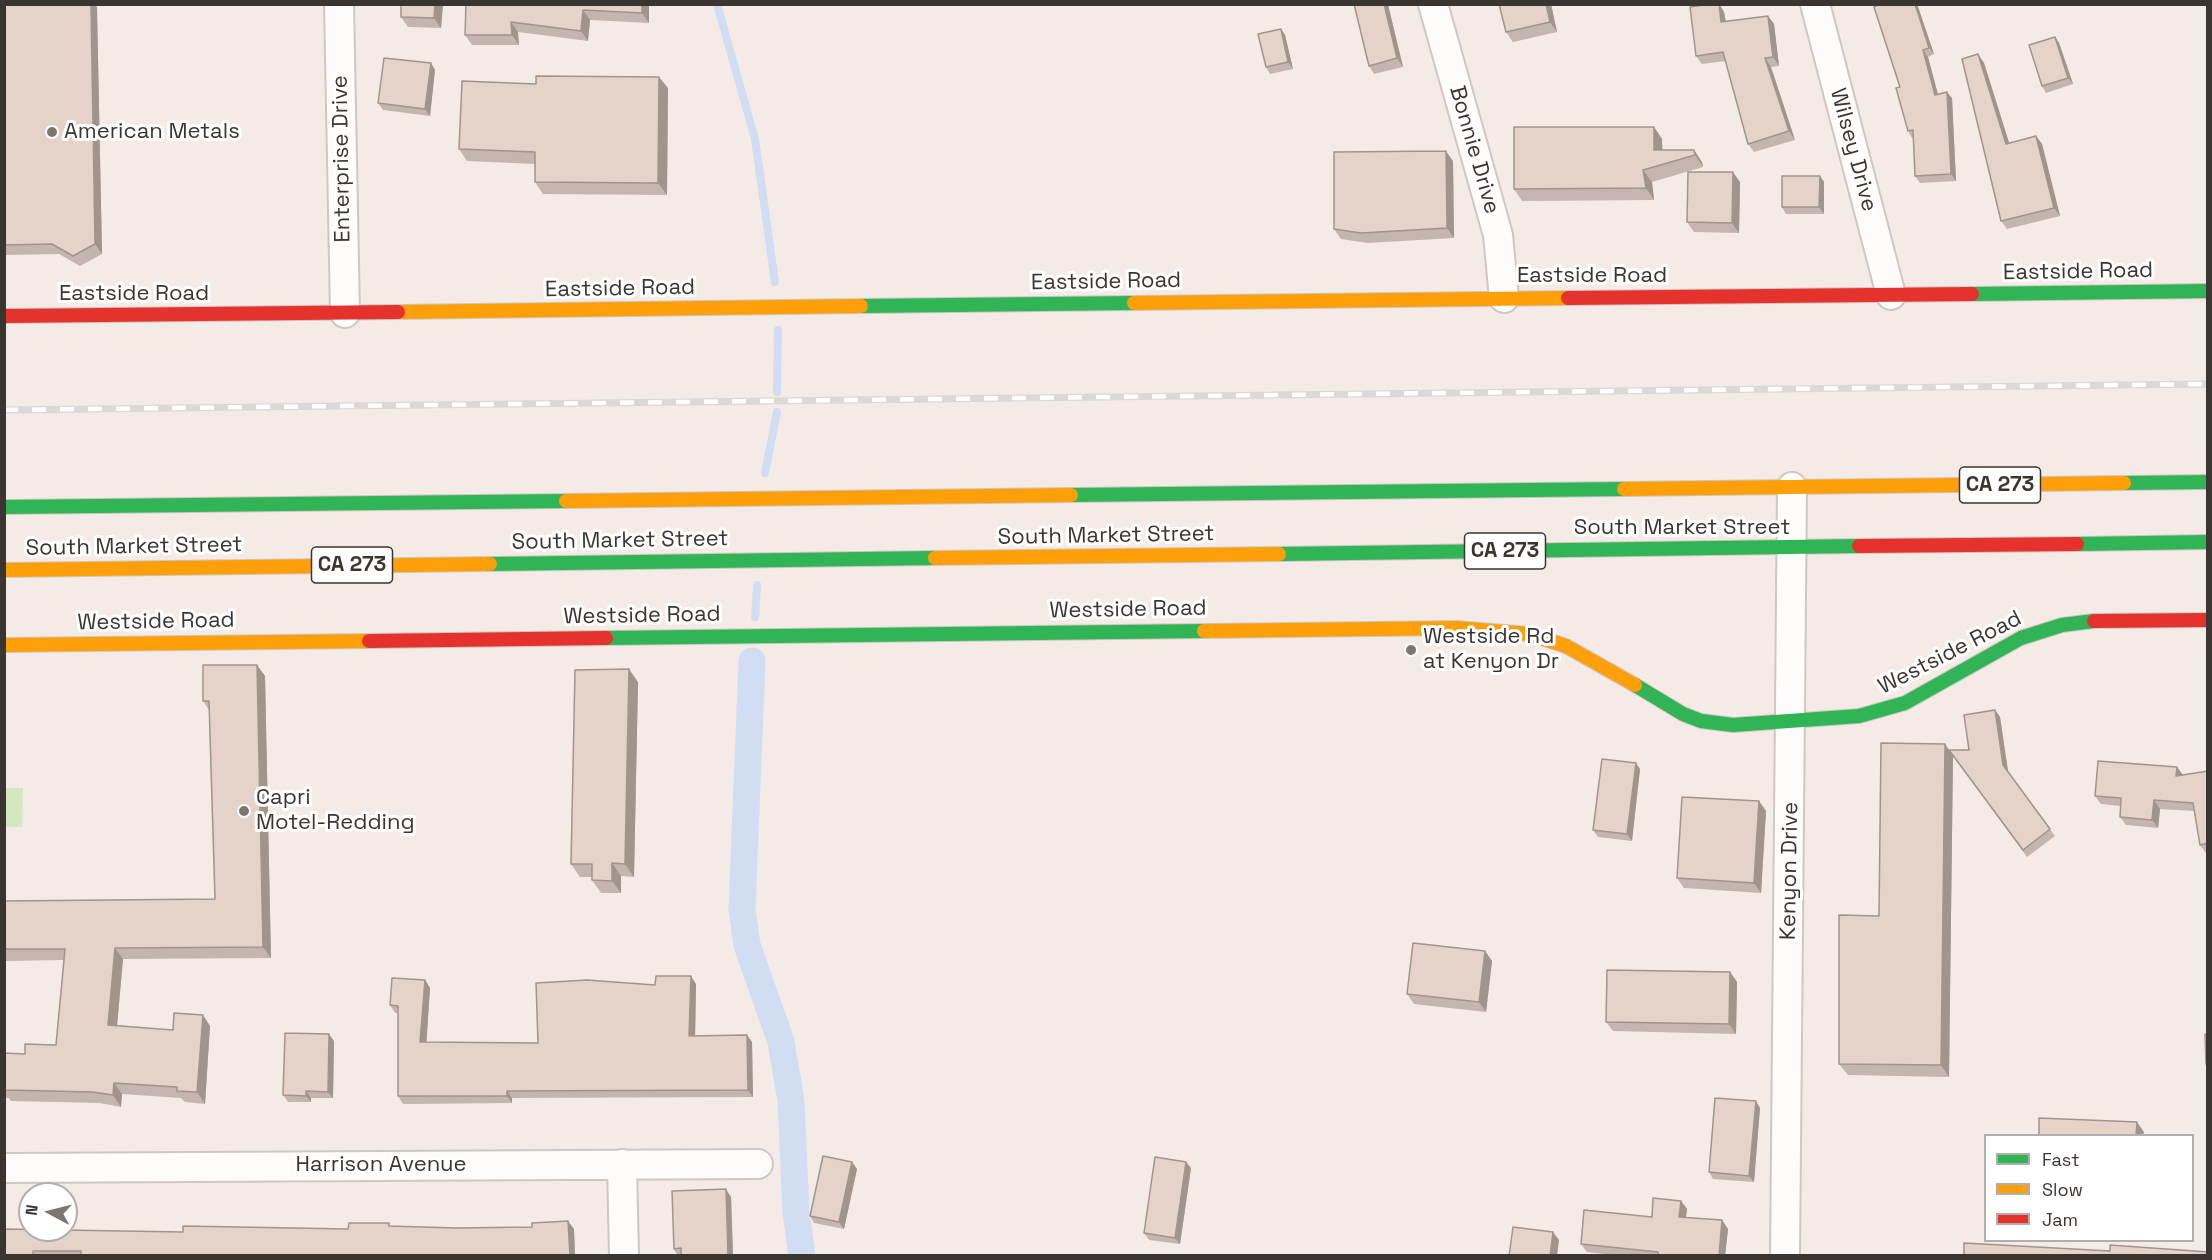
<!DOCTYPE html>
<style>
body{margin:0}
#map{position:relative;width:2212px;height:1260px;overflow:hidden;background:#f4ebe7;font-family:"Space Grotesk",sans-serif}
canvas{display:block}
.frame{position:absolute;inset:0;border:6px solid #3b3532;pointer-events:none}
.legend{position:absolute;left:1984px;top:1134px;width:210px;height:108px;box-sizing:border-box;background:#fff;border:2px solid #b1aead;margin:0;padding:8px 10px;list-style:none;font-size:18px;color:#3b3532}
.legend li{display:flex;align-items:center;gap:12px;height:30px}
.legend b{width:30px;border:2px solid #b1aead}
.north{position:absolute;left:18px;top:1182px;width:60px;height:60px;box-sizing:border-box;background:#fff;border:2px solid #b1aead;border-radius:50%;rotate:277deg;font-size:16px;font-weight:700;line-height:24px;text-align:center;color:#3b3532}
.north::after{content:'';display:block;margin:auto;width:21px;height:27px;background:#7c7571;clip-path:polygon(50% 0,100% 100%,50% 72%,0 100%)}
</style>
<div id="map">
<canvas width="2212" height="1260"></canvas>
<div class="frame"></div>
<ul class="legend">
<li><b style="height:8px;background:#30b455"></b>Fast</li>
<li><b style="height:8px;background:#ff9f0a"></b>Slow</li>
<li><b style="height:8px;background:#e5322d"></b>Jam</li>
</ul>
<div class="north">N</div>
</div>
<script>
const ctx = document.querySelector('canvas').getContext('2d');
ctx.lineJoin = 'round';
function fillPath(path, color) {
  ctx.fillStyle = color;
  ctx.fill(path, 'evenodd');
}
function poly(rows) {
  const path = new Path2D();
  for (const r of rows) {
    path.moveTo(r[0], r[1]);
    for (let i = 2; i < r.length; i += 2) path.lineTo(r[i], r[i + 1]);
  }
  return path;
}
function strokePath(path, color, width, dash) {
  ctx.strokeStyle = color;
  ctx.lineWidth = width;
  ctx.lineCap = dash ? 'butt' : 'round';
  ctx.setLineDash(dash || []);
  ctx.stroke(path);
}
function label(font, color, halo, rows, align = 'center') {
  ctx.font = font + ' "Space Grotesk",sans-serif';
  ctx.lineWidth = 6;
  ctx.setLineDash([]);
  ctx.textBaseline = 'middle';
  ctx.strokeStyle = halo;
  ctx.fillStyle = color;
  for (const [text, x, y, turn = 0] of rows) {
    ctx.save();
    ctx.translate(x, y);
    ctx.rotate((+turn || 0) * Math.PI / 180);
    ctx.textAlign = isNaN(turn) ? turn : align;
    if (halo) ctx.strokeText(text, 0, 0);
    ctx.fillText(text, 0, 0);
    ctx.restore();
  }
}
fillPath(poly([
 [5,788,23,788,22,827,5,827]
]), '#d4e7c0');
strokePath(poly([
 [717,4,755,139,775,282],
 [777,392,778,330],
 [765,473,777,412],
 [755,617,757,585]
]), '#d0ddf2', 8);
strokePath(poly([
 [752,661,742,909,747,945,781,1042,791,1101,796,1213,802,1256]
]), '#d0ddf2', 27);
const street = poly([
 [339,4,345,313],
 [1433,4,1498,235,1504,298],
 [1815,4,1891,295],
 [622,1164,624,1256],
 [4,1168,758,1164],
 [1785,1256,1792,487]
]);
const fast = poly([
 [1972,294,2208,291],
 [861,306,1134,303],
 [2124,483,2208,482],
 [1071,495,1624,489],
 [4,507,566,501],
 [2077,544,2208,542],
 [1279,554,1859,546],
 [490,564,935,558],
 [606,638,1204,631],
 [1635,685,1683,714,1701,721,1733,725,1859,716,1905,703,2021,638,2062,625,2094,621]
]);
const slow = poly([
 [1134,303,1568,298],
 [398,312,861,306],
 [1624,489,2124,483],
 [566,501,1071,495],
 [935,558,1279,554],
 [4,570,490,564],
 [1204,631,1456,628,1529,634,1566,646,1635,685],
 [4,645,369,641]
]);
const jam = poly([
 [1568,298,1972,294],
 [4,316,398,312],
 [1859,546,2077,544],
 [2094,621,2208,620],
 [369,641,606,638]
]);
strokePath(street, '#cec7c3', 32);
strokePath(fast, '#cec7c3', 16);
strokePath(slow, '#cec7c3', 16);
strokePath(jam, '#cec7c3', 16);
strokePath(street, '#fdfcfb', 28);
strokePath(fast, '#30b455', 14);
strokePath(slow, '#ff9f0a', 14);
strokePath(jam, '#e5322d', 14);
const rail = poly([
 [4,410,2208,384]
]);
strokePath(rail, '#dbd8d7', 7);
strokePath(rail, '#fff', 4.5, [14]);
fillPath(poly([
 [4,4,95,4,97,8,102,254,80,266,59,254,4,255],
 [401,4,443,4,441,28,408,27,401,17],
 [466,4,649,4,649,23,590,20,588,41,518,32,519,45,472,45,465,35],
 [1354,4,1388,4,1403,67,1374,74,1369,66],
 [1551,4,1557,32,1513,42,1506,32],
 [1709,4,1719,4,1724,12,1726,21,1768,16,1774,24,1779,66,1771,67,1795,140,1754,152,1748,144,1726,61,1702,64,1696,56],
 [1880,4,1917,4,1934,54,1928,57,1938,95,1952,98,1956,181,1920,183,1915,176,1913,137,1912,138,1908,131,1900,87],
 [1281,29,1285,35,1293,69,1270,74,1266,67],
 [2055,37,2059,43,2073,84,2046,93,2042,86],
 [1978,54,1984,63,2009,143,2036,136,2042,144,2060,216,2007,229,2001,221],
 [431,63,435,70,430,116,383,110,378,103],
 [536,84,668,88,667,195,543,194,535,182,535,164,467,161,459,149],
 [1654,127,1662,139,1662,150,1694,150,1702,162,1703,167,1652,182,1654,200,1522,201,1514,189],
 [1453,161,1454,238,1368,243,1341,239,1334,229],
 [1820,176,1824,182,1824,214,1786,214,1782,207],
 [1740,182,1739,233,1694,232,1687,222],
 [257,665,265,676,271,958,123,959,117,1026,173,1030,203,1015,210,1026,205,1104,185,1102,181,1098,122,1094,121,1107,100,1103,11,1101,9,1098,4,1098,4,1053,25,1054,56,1045,64,960,4,961,4,901,215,899,209,710,203,701],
 [638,682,634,877,621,876,621,893,601,893,592,880,592,877,580,877,571,864],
 [1995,710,2000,717,2008,771,2055,836,2027,857,1949,750,1969,750],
 [1945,744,1953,756,1949,1077,1848,1075,1839,1064,1879,916],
 [2177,767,2183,775,2208,771,2208,853,2206,853,2200,845,2194,811,2160,809,2158,828,2126,825,2120,817,2121,806,2101,804,2095,796],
 [1640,769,1632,841,1598,837,1593,830],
 [1759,801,1766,811,1761,893,1684,888,1677,878],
 [1485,951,1492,961,1486,1012,1414,1004,1407,994],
 [1730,972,1737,982,1736,1034,1613,1031,1606,1022],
 [425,980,430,988,426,1043,538,1043,655,985,696,984,695,1036,747,1035,752,1042,753,1097,512,1098,512,1103,403,1104,398,1096,398,1013,395,1013,390,1005],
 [334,1041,333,1098,311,1098,311,1102,288,1102,283,1095],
 [1760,1108,1754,1182,1713,1179,1709,1172],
 [852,1162,857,1169,844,1229,814,1223,810,1216],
 [1186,1162,1191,1168,1180,1244,1149,1240,1144,1233],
 [731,1197,733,1256,678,1256,674,1249],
 [1681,1201,1687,1209,1686,1217,1722,1220,1728,1229,1725,1256,1621,1256,1587,1252,1581,1244,1652,1217],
 [392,1226,456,1228,574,1229,575,1256,4,1256,183,1232,348,1229]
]), '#c5b5ae');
fillPath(poly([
 [91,4,95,4,97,8,102,254,95,244],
 [435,4,443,4,441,28,434,18],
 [642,4,649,4,649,23,642,13],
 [1384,4,1388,5,1403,67,1397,58],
 [1546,4,1551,4,1557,32,1550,22],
 [1719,4,1724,12,1727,30,1721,22],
 [1915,4,1917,4,1934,54,1929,48],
 [583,10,590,20,588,41,581,31],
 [1768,16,1774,24,1779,66,1773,57],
 [511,22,518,32,519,45,512,35],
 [1281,29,1285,35,1293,69,1288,62],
 [2055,37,2059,43,2073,84,2068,78],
 [1923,50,1928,57,1940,102,1935,95],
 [1978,54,1984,63,2012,152,2006,144],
 [1765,58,1771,67,1795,140,1789,131],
 [431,63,435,70,430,116,425,109],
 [659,77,668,88,667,195,658,183],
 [1947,92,1952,98,1956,181,1951,174],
 [1654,127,1662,139,1663,162,1654,150],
 [2036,136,2042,144,2060,216,2054,208],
 [1694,150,1702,162,1703,167,1695,155],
 [1446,151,1453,161,1454,238,1447,228],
 [1643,170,1652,182,1654,200,1646,188],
 [1733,172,1740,182,1739,233,1732,223],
 [1820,176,1824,182,1824,214,1819,207],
 [257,665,265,676,271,958,263,947],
 [629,669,638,682,634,877,625,864],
 [1995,710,2000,717,2008,771,2003,765],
 [1945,744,1953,756,1949,1077,1941,1065],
 [1636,763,1640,769,1632,841,1627,834],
 [2177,767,2183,775,2176,776],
 [2154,800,2160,809,2158,828,2152,820],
 [1759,801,1766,811,1761,893,1754,883],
 [612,863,621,876,621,893,612,881],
 [115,948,123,959,116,1037,108,1025],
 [1485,951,1492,961,1486,1012,1479,1002],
 [1730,972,1737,982,1736,1034,1729,1024],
 [691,976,696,984,695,1044,689,1036],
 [425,980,430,988,426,1050,420,1042],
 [203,1015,210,1026,205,1104,197,1092],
 [329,1034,334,1041,333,1098,328,1092],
 [747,1035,752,1042,753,1097,748,1090],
 [114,1083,122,1094,121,1107,113,1095],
 [306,1091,311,1098,311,1102,306,1096],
 [507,1091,512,1098,512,1103,507,1096],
 [1756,1101,1760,1108,1754,1182,1749,1176],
 [2137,1122,2144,1132,2143,1136,2136,1136],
 [852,1162,857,1169,844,1229,839,1222],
 [1186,1162,1191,1168,1180,1244,1175,1238],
 [726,1189,731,1197,733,1256,728,1256],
 [1681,1201,1687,1209,1685,1225,1679,1217],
 [1722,1220,1728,1229,1725,1256,1719,1256],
 [568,1221,574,1229,575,1256,570,1256],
 [1553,1232,1559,1240,1557,1256,1550,1256]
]), '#a0948d');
const building = poly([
 [4,4,91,4,95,244,73,256,52,244,4,245,4,4],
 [401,4,435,4,434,18,401,17,401,4],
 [466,4,642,4,642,13,583,10,581,31,511,22,512,35,465,35,466,4],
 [1354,4,1384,4,1397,58,1369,66,1354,4],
 [1499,4,1546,4,1550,22,1506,32,1499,4],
 [1709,4,1719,4,1721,22,1768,16,1773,57,1765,58,1789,131,1748,144,1723,52,1696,56,1690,7,1709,4],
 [1880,4,1915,4,1929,48,1923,50,1935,95,1947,92,1951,174,1915,176,1913,130,1908,131,1896,88,1900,87,1874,7,1880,4],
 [1281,29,1288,62,1266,67,1258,34,1281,29],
 [2055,37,2068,78,2042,86,2029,45,2055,37],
 [1978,54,2006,144,2036,136,2054,208,2001,221,1962,59,1978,54],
 [384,58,431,63,425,109,378,103,384,58],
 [536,76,659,77,658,183,535,182,535,152,459,149,462,81,536,84,536,76],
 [1514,127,1654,127,1654,150,1694,150,1695,155,1643,170,1646,188,1514,189,1514,127],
 [1446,151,1447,228,1361,233,1334,229,1334,152,1446,151],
 [1688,172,1733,172,1732,223,1687,222,1688,172],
 [1782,176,1820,176,1819,207,1782,207,1782,176],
 [203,665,257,665,263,947,115,948,108,1025,173,1030,174,1013,203,1015,197,1092,177,1091,177,1087,114,1083,113,1095,93,1092,4,1090,4,1053,25,1054,25,1044,56,1045,65,949,4,949,4,901,215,899,209,701,203,701,203,665],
 [629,669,625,864,612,863,612,881,592,880,592,864,571,864,575,670,629,669],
 [1995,710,2003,765,2050,829,2023,850,1949,750,1969,750,1964,715,1995,710],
 [1881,743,1945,744,1941,1065,1839,1064,1839,915,1879,916,1881,743],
 [1602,759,1636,763,1627,834,1593,830,1602,759],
 [2098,761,2177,767,2176,776,2208,771,2208,843,2200,845,2193,803,2154,800,2152,820,2120,817,2121,798,2095,796,2098,761],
 [1682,797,1759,801,1754,883,1677,878,1682,797],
 [1413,943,1485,951,1479,1002,1407,994,1413,943],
 [1607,970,1730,972,1729,1024,1606,1022,1607,970],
 [656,976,691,976,689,1036,747,1035,748,1090,507,1091,507,1096,398,1096,398,1006,390,1005,392,978,425,980,420,1042,538,1043,536,983,587,980,655,985,656,976],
 [285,1033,329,1034,328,1092,306,1091,306,1096,283,1095,285,1033],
 [2205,1034,2208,1034,2208,1064,2206,1064,2205,1034],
 [1715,1098,1756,1101,1749,1176,1709,1172,1715,1098],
 [2039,1118,2137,1122,2136,1136,2039,1136,2039,1118],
 [823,1156,852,1162,839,1222,810,1216,823,1156],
 [1155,1157,1186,1162,1175,1238,1144,1233,1155,1157],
 [726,1189,728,1256,681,1256,681,1248,674,1249,672,1191,726,1189],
 [1653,1198,1681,1201,1679,1217,1722,1220,1719,1256,1658,1256,1658,1252,1581,1244,1584,1210,1652,1217,1653,1198],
 [568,1221,570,1256,81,1256,81,1251,33,1251,33,1256,4,1256,4,1229,183,1232,183,1226,348,1229,349,1223,389,1223,389,1226,456,1228,532,1227,532,1223,568,1221],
 [1513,1227,1553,1232,1550,1256,1509,1256,1513,1227],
 [1964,1243,2110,1251,2110,1245,2208,1252,2208,1256,1964,1256,1964,1243]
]);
fillPath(building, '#e5d3ca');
strokePath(building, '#a0948d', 1.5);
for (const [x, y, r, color] of [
 [52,132,6,"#7c7571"],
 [1411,650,6,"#7c7571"],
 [244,811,6,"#7c7571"]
]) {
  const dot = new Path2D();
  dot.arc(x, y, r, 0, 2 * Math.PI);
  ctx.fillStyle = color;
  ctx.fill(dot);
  strokePath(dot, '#fff', 2);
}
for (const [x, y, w] of [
 [2000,485,81],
 [1505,551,81],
 [352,565,81]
]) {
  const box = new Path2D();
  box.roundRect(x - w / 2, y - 18, w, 36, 4.5);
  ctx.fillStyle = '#fff';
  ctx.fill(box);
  strokePath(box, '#3b3532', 1.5);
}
label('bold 21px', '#3b3532', null, [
 ["CA 273",2000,485],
 ["CA 273",1505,551],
 ["CA 273",352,565]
]);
label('22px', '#3b3532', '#fff', [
 ["American Metals",64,132],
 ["Westside Rd",1423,637],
 ["at Kenyon Dr",1423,662],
 ["Capri",256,798],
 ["Motel-Redding",256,823]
], 'left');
label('22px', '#3b3532', '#fff', [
 ["Bonnie Drive",1474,150,74],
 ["Wilsey Drive",1853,150,75],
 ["Enterprise Drive",342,159,-91],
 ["Eastside Road",2078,272,-1],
 ["Eastside Road",1592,276],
 ["Eastside Road",1106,282,-1],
 ["Eastside Road",620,289,-1],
 ["Eastside Road",134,294],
 ["South Market Street",1682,528],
 ["South Market Street",1106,536,-1],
 ["South Market Street",620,541,-1],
 ["South Market Street",134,547,-1],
 ["Westside Road",1128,610,-1],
 ["Westside Road",642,616,-1],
 ["Westside Road",156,622,-1],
 ["Westside Road",1950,653,-27],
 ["Kenyon Drive",1790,871,-89],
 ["Harrison Avenue",381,1165]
]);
</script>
